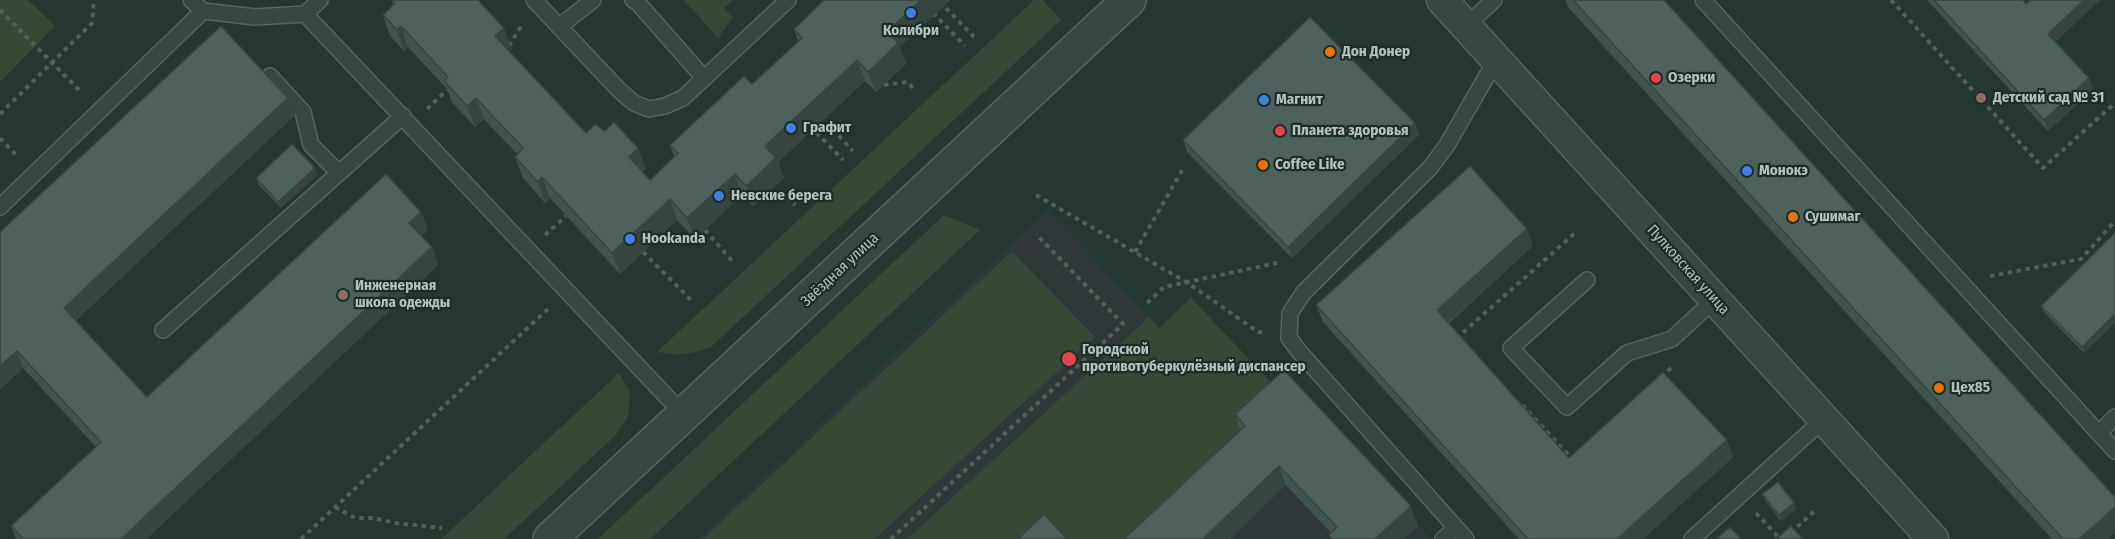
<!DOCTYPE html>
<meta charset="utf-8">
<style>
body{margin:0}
canvas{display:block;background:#243731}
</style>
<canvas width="2115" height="539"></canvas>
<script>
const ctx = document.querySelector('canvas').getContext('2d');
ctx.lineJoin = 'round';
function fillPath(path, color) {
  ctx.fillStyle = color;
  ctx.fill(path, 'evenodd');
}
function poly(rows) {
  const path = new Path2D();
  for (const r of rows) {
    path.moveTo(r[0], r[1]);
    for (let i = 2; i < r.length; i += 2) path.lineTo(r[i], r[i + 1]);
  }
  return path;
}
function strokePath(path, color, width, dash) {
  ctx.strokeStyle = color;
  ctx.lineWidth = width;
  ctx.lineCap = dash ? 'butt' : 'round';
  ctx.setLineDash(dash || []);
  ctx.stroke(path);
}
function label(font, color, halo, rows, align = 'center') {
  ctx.font = font + ' "Fira Sans Condensed",sans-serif';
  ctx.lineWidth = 4.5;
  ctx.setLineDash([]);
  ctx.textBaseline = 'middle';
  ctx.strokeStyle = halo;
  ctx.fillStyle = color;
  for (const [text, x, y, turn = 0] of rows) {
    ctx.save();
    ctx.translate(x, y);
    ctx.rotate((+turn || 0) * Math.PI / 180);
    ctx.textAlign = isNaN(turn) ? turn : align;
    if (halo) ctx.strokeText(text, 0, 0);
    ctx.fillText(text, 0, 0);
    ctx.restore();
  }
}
fillPath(poly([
 [1048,210,1159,328,1191,298,1283,395,1291,389,1430,539,698,539]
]), '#2f3739');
fillPath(poly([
 [0,0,28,0,55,26,0,82],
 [684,0,733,0,724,8,733,17,718,38],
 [1034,0,1043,0,1061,20,711,347,696,352,677,355,657,352],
 [944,215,980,230,650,539,598,539],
 [1012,251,1095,337,875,539,703,539],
 [1191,298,1284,396,1153,539,907,539,1149,317,1159,328],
 [619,373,630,392,628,416,616,435,504,539,441,539]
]), '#374836');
const service = poly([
 [191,0,203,11],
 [534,0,620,91,634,103,649,109,665,106,683,98,788,0],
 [633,0,637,2,704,78],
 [1703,0,2115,451],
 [305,14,320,0],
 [560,26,593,0],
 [1466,26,1494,0],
 [270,76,303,112,311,145,339,173],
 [0,207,203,11,255,17,305,14,684,415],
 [1587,280,1511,348,1567,407,1627,353,1672,339,1715,299],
 [163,330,403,116],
 [2099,433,2115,417],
 [1443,539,1456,528],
 [1466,539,1298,350,1289,338,1290,313,1304,292,1430,168,1447,145,1496,60],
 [1692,539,1824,419]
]);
const minor = poly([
 [1442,0,1933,539]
]);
const tertiary = poly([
 [550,539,1129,0]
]);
strokePath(service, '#566560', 18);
strokePath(minor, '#566560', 33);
strokePath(tertiary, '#566560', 36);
strokePath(poly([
 [943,0,944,6,974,37],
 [1891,0,2043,168,2115,103],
 [0,10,82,93],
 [932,15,935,15,965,46],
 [509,46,523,23],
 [884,85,907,82,916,91],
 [427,109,447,90],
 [0,114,92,23,94,0],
 [822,115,823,119,853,151],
 [809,128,813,129,843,160],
 [0,138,17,156],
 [1036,195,1188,283,1258,332,1266,333],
 [761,199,786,196,795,205],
 [705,230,733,262],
 [545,235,566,216],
 [643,252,692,301],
 [1135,252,1184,167],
 [1990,276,2081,259,2115,221],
 [1147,303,1164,287,1277,263],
 [1460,338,1458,337,1575,233],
 [1661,377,1673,366],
 [1522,405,1572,459],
 [335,507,355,518,373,518,395,523,442,528],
 [1756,513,1780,539],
 [301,539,549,308],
 [891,539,1123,324,1036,234],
 [1784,539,1817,509]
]), '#526256', 4, [4.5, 4.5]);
strokePath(service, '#384742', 15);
strokePath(minor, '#384742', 30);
strokePath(tertiary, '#384742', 33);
fillPath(poly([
 [392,0,512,49,509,51,586,133,646,169,643,172,650,180,674,157,670,145,752,84,798,41,794,29,900,47,906,64,876,92,865,81,778,162,784,178,753,206,742,195,695,239,677,220,620,274,550,198,545,203,523,178,515,157,517,154,484,119,475,127,452,102,447,89,408,47,404,51,390,36,383,15,393,5],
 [1566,0,1664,0,2115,497,2115,533,2108,539,2052,539,1568,7],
 [1927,0,2023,0,2026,4,2100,0,2055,42,2089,78,2093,90,2048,131],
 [288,98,295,115,75,321,147,397,421,212,428,230,421,236,432,247,438,265,146,539,16,539,11,526,96,447,23,368,0,389,0,232],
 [1419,135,1292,258,1187,152,1183,140],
 [315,168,317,175,281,208,258,184,256,178],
 [2115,233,2084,353,2044,312,2041,306],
 [1533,246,1449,323,1569,458,1733,457,1643,539,1519,539,1323,322,1316,305],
 [1235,414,1418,526,1403,539,1330,539,1329,535,1331,533,1286,485,1240,430],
 [1762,494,1794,503,1796,509,1781,521,1765,500]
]), '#42544f');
fillPath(poly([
 [921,0,951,0,900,47,906,64,876,92,868,72,888,31],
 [2084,0,2100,0,2052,45,2048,34],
 [401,26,408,47,404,51,397,30],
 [504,28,512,49,502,57,495,36],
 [857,60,865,81,778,162,784,178,753,206,746,186,765,146],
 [2089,78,2093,90,2048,131,2044,120],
 [288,98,295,115,70,325,64,308],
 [476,98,484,119,475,127,467,106],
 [1415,123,1419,135,1292,258,1288,247],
 [638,148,646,169,636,178,629,157],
 [315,168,317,175,281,208,278,202],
 [735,174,742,195,695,239,687,218],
 [542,177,550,198,545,203,538,182],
 [670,199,677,220,620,274,612,253],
 [421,212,428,230,415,241,409,223],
 [1527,229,1533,246,1443,327,1437,310],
 [432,247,438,265,146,539,121,539],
 [2115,314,2115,323,2084,353,2082,347],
 [17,351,23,368,0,389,0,366],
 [1727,440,1733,457,1643,539,1617,539],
 [1279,466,1286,485,1231,539,1203,539],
 [1794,503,1796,509,1781,521,1779,515],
 [1411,506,1418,526,1403,539,1375,539],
 [2115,507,2115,533,2108,539,2079,539]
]), '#364540');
const building = poly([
 [392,0,478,0,504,28,495,36,586,133,595,124,605,131,614,122,638,148,629,157,650,180,678,153,670,145,744,76,752,84,802,38,794,29,824,0,921,0,888,31,898,43,868,72,857,60,765,146,776,158,746,186,735,174,687,218,670,199,612,253,542,177,538,182,515,157,523,148,476,98,467,106,444,81,448,77,401,26,397,30,383,15,395,3,392,0],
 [1573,0,1664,0,2115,497,2115,507,2079,539,2063,539,1573,0],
 [1934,0,2023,0,2026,4,2030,0,2084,0,2048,34,2089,78,2044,120,1934,0],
 [1310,17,1415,123,1288,247,1183,140,1310,17],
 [221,26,288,98,64,308,147,397,386,174,421,212,409,223,432,247,121,539,20,539,22,537,11,526,101,442,17,351,0,366,0,232,221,26],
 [292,144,315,168,278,202,256,178,292,144],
 [1470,166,1527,229,1437,310,1569,458,1663,372,1727,440,1617,539,1528,539,1316,305,1470,166],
 [2115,233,2115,314,2082,347,2041,306,2115,233],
 [1284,370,1411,506,1375,539,1332,539,1329,535,1337,527,1279,466,1203,539,1124,539,1245,426,1235,414,1284,370],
 [1778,482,1794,503,1779,515,1762,494,1778,482],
 [1044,514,1067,539,1018,539,1044,514],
 [1791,526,1803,539,1776,539,1791,526],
 [1730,527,1741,539,1716,539,1730,527]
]);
fillPath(building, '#4d625c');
strokePath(building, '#364540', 1.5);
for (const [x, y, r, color] of [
 [911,13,6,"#3f7fe0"],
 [1330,52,6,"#e8710a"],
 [1656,78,6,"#e0444e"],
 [1981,98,6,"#8d6e63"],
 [1264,100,6,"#3f7fe0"],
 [791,128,6,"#3f7fe0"],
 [1280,131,6,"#e0444e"],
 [1263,165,6,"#e8710a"],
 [1747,171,6,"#3f7fe0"],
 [719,196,6,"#3f7fe0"],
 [1793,217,6,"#e8710a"],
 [630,239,6,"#3f7fe0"],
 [343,295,6,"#8d6e63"],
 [1069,359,8,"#e0444e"],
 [1939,388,6,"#e8710a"]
]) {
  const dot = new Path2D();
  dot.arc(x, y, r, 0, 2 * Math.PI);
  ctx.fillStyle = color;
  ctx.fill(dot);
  strokePath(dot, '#1d2c27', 2);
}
label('bold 15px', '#b3c3bf', '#1d2c27', [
 ["Колибри",911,31,"center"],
 ["Дон Донер",1342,52],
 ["Озерки",1668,78],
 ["Детский сад № 31",1993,98],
 ["Магнит",1276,100],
 ["Графит",803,128],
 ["Планета здоровья",1292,131],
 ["Coffee Like",1275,165],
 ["Монокэ",1759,171],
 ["Невские берега",731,196],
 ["Сушимаг",1805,217],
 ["Hookanda",642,239],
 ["Инженерная",355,286],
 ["школа одежды",355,303],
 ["Городской",1082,350],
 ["противотуберкулёзный диспансер",1082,367],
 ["Цех85",1951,388]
], 'left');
label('15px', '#b3c3bf', '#1d2c27', [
 ["Звёздная улица",840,270,-43],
 ["Пулковская улица",1688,270,48]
]);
</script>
